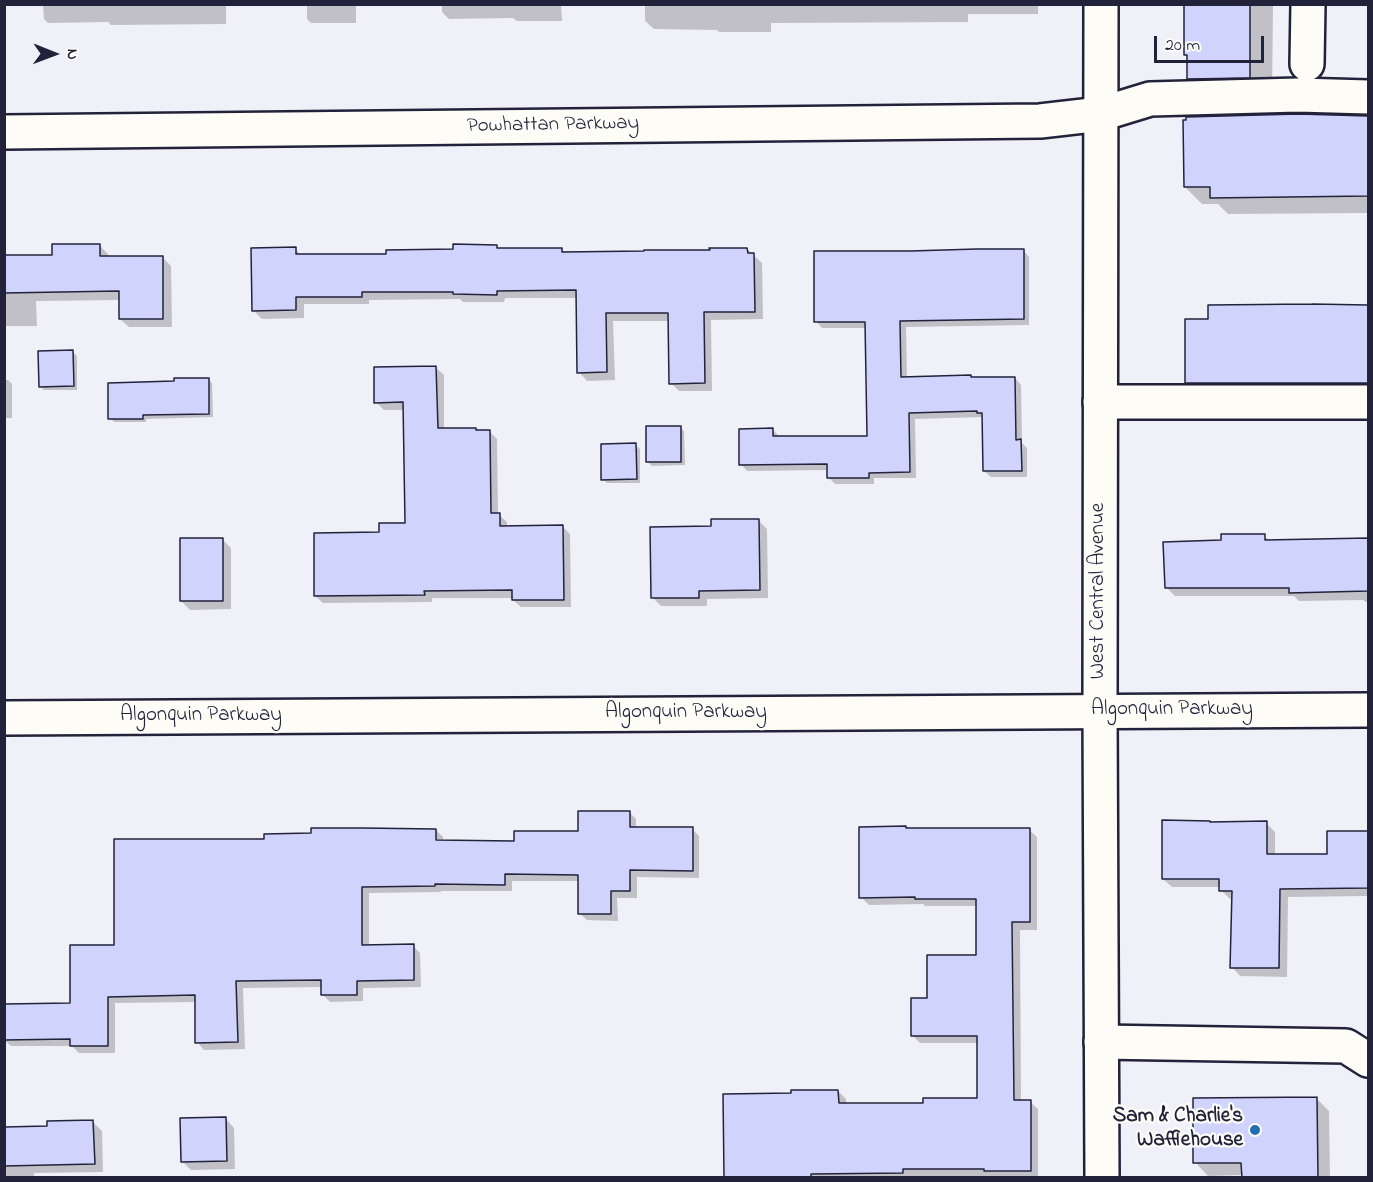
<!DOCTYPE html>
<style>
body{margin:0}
#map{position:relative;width:1373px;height:1182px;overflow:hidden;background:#f0f0f8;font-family:"Indie Flower",sans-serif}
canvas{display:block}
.frame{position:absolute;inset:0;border:6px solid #22223b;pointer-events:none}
.north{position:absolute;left:24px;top:24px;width:60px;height:60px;-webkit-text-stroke:4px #fdfcf7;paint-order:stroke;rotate:91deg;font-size:16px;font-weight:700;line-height:24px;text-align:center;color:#22223b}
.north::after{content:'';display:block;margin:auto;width:21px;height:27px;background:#22223b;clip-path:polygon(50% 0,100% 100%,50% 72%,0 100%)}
.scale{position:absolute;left:1154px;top:36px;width:110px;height:27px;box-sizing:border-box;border:3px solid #22223b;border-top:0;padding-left:8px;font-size:18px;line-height:21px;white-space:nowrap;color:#22223b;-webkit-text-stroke:4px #fdfcf7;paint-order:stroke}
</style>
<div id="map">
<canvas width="1373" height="1182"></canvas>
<div class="frame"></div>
<div class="north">N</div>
<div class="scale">20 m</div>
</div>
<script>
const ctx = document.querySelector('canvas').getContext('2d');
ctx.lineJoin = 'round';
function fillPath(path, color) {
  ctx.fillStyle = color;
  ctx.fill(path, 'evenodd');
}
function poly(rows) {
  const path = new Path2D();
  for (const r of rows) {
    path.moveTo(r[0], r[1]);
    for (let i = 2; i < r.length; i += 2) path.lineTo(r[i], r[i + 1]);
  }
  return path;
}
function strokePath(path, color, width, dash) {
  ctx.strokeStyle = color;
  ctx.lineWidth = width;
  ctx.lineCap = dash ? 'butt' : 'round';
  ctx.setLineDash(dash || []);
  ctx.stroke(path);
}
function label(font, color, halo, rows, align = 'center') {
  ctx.font = font + ' "Indie Flower",sans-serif';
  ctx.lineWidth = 4.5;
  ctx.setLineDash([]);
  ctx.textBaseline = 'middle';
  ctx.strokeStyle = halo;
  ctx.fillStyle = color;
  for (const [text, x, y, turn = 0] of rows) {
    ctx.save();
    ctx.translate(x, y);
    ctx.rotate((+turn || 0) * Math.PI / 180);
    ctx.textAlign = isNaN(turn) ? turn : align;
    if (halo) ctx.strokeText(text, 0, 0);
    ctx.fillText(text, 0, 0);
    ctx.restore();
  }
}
fillPath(poly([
 [43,4,226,4,226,24,111,25,108,22,48,23,44,19],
 [307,4,356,4,356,23,311,23,307,19],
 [442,4,561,4,562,21,517,21,513,18,449,19,442,12],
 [645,4,1038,4,1038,14,968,14,968,22,771,23,771,32,719,32,717,30,654,29,645,21],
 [1186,4,1273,4,1272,100,1211,102,1188,79,1189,58,1185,55],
 [1298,115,1368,117,1368,213,1228,214,1218,204,1202,204,1185,187],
 [99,245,108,254,108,258,162,257,171,266,172,327,129,327,120,319,120,300,36,301,37,326,4,326,4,257,53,257],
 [496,246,500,250,561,250,565,253,711,251,747,249,762,263,763,319,711,320,712,391,679,391,671,383,670,321,613,321,615,380,587,381,579,372,577,298,505,298,504,302,463,302,460,299,369,300,369,304,304,304,304,318,262,319,253,310,295,249,302,256,387,255,455,251],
 [1023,250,1029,257,1029,325,906,327,907,378,971,377,973,379,1015,378,1021,385,1022,443,1027,448,1027,477,991,477,984,471,984,417,915,419,916,478,874,478,874,484,835,484,828,477,828,470,747,471,741,464,773,430,779,436,869,437,867,328,822,328,816,321],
 [1209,306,1368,306,1368,399,1203,400,1186,383,1210,321],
 [73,352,77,356,77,390,44,390,40,386],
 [436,368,444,375,444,429,476,429,478,432,490,432,497,439,498,514,507,522,507,527,563,527,570,534,571,607,521,607,513,600,513,598,432,598,432,602,323,603,315,596,381,534,407,524,405,410,384,410,376,402],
 [208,379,212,383,213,417,146,419,146,422,114,422,110,418],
 [4,380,8,380,12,384,12,418,4,418],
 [680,427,684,431,685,465,652,466,648,462],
 [635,445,640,449,640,483,607,483,603,479],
 [758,520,767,529,768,598,707,599,707,606,661,606,653,598,712,528],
 [1264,536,1270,541,1368,540,1368,602,1366,602,1363,600,1299,601,1294,596,1175,596,1166,587,1223,542],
 [222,539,231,548,231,609,190,610,181,601],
 [629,812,636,819,636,828,692,829,699,836,699,878,637,877,637,898,617,898,618,921,587,920,579,913,579,881,512,881,512,891,441,891,441,892,369,893,369,946,413,946,420,953,421,987,363,988,363,1001,330,1002,322,994,322,987,243,988,245,1049,204,1050,197,1042,196,1002,115,1003,115,1053,79,1053,72,1046,11,1046,4,1040,4,1005,72,1005,115,946,266,841,436,830,443,837,443,842,516,842,579,833],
 [1266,823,1275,832,1275,856,1329,855,1328,832,1368,832,1368,896,1288,897,1287,977,1240,976,1232,967,1233,899,1230,899,1221,890,1221,887,1172,887,1163,879],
 [907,830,1029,830,1037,837,1037,930,1020,930,1021,1102,1030,1102,1038,1109,1038,1178,993,1178,992,1176,910,1176,910,1178,726,1178,838,1091,846,1099,846,1104,924,1104,979,1100,979,1043,920,1043,912,1035,928,1000,978,957,977,906,925,906,923,904,869,905,861,897],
 [1316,1098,1329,1111,1330,1178,1243,1178,1243,1175,1208,1176,1195,1162],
 [226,1119,234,1128,235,1169,191,1170,182,1161],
 [93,1122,102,1131,103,1172,34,1173,34,1178,4,1178,4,1128,49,1127]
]), '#0003');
const building = poly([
 [1184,4,1250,4,1250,78,1187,79,1187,55,1184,55,1184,4],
 [1298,114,1368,116,1368,196,1210,198,1210,187,1184,187,1183,120,1186,120,1186,117,1298,114],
 [52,244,100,244,100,256,163,256,163,319,119,319,119,291,4,293,4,255,52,255,52,244],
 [453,244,497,245,497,248,562,248,562,252,644,251,644,250,710,250,709,248,747,248,748,253,754,253,755,312,704,312,705,383,669,384,668,313,606,313,607,372,577,373,576,290,497,291,497,295,453,294,453,292,362,292,362,297,296,297,296,310,252,311,251,248,296,247,296,254,386,254,386,250,453,249,453,244],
 [977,249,1024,249,1024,319,900,321,901,377,971,375,971,377,1015,377,1016,440,1021,439,1022,471,983,471,982,413,977,413,977,411,909,413,910,472,869,473,869,478,827,478,827,464,739,465,739,429,773,428,773,436,867,436,865,322,814,322,814,251,910,251,977,249],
 [1312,304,1368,305,1368,383,1185,383,1185,319,1208,319,1208,305,1312,304],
 [73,350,74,386,39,387,38,351,73,350],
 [436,366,438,428,476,428,476,430,490,430,491,513,500,513,500,526,563,525,564,600,512,600,512,590,424,591,425,595,314,596,314,533,379,532,379,523,405,523,403,402,374,403,374,367,436,366],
 [174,378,209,378,209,414,143,415,143,419,108,419,108,383,174,381,174,378],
 [646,426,681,426,681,462,646,462,646,426],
 [636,443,637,479,601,480,601,444,636,443],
 [711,519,759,519,760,590,699,591,699,598,651,598,650,527,711,526,711,519],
 [1221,534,1265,534,1265,540,1368,538,1368,591,1289,593,1289,588,1165,588,1163,542,1221,540,1221,534],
 [180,538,223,538,223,601,180,601,180,538],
 [578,811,630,811,630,827,693,827,693,871,630,870,630,891,611,891,611,914,578,914,578,875,505,874,505,885,435,884,435,886,362,887,362,945,414,944,414,980,357,981,357,995,321,995,321,980,236,981,238,1042,195,1043,195,995,108,997,108,1046,70,1046,70,1039,4,1040,4,1004,70,1003,70,945,114,945,114,839,264,839,264,834,311,833,311,828,362,828,436,829,436,840,514,841,514,831,578,831,578,811],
 [1162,820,1210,821,1210,822,1267,821,1267,854,1327,854,1327,831,1368,831,1368,888,1280,889,1279,968,1230,968,1232,891,1219,891,1219,879,1162,879,1162,820],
 [906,826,906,828,1030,828,1030,922,1012,922,1014,1100,1031,1100,1031,1171,984,1171,984,1169,903,1169,903,1173,811,1174,811,1178,724,1178,723,1094,791,1093,791,1090,838,1090,839,1103,923,1103,923,1098,977,1098,977,1036,911,1036,911,998,927,998,927,955,976,955,976,899,915,899,915,897,859,898,859,827,906,826],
 [1317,1097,1318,1178,1242,1178,1241,1163,1193,1163,1193,1098,1317,1097],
 [226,1117,227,1161,181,1162,180,1118,226,1117],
 [93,1120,95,1164,4,1166,4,1127,47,1126,47,1121,93,1120]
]);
fillPath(building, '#d0d4fc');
strokePath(building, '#22223b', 1.5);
const minor = poly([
 [1307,64,1308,4],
 [4,132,1040,121,1101,114,1150,99,1298,95,1368,97],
 [1100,402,1368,402],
 [4,718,1368,710],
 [1101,1042,1346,1046,1368,1060]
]);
const major = poly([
 [1101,4,1100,711,1102,1178]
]);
strokePath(minor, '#22223b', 38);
strokePath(major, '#22223b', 38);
strokePath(minor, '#fdfcf7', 33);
strokePath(major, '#fdfcf7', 33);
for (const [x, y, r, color] of [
 [1255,1130,6,"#1f6fb2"]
]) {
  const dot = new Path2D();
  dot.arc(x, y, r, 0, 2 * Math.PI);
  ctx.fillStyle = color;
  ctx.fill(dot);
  strokePath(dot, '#fdfcf7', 2);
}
label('21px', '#22223b', '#fdfcf7', [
 ["Powhattan Parkway",553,126,-1],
 ["West Central Avenue",1100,591,-90],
 ["Algonquin Parkway",1172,711],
 ["Algonquin Parkway",686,714],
 ["Algonquin Parkway",201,717]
]);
label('bold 21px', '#22223b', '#fdfcf7', [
 ["Sam & Charlie's",1243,1118],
 ["Wafflehouse",1243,1142]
], 'right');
</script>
